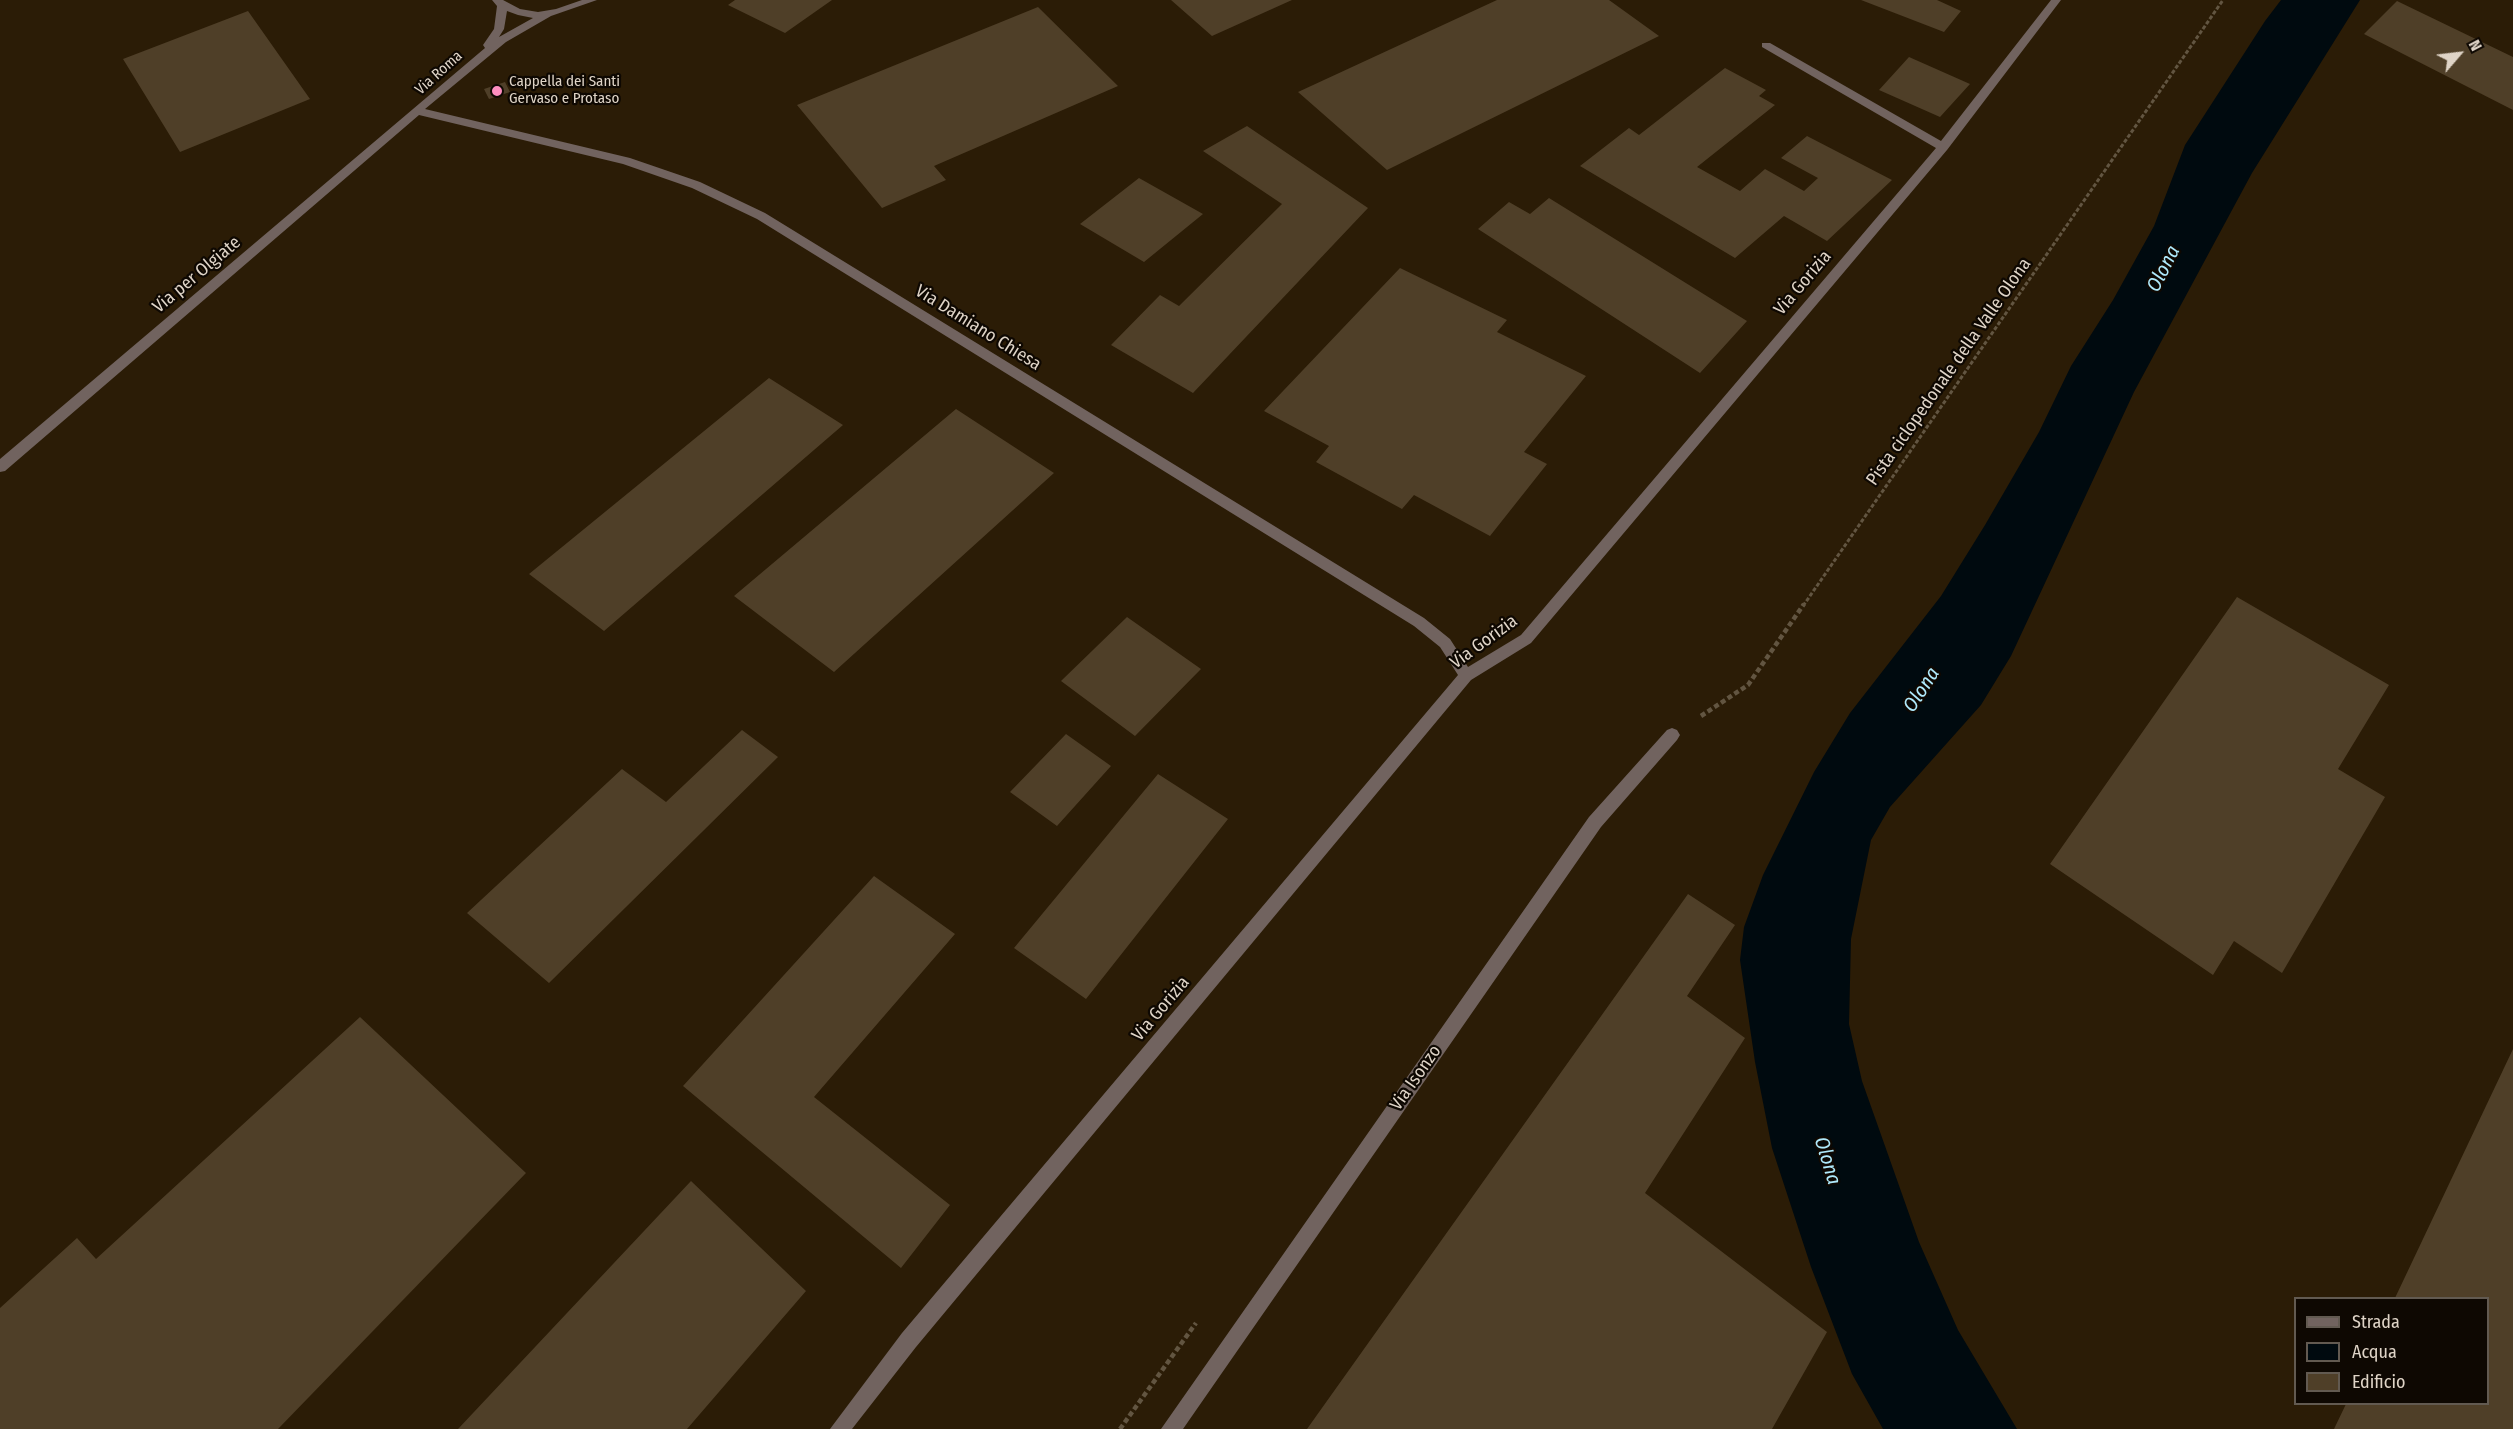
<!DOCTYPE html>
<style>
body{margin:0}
#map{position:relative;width:2513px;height:1429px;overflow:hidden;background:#2b1c06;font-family:"Fira Sans Condensed",sans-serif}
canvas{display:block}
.legend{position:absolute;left:2294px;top:1297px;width:195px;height:108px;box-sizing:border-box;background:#0e0802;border:2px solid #625a51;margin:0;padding:8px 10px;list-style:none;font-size:18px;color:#dfd4c7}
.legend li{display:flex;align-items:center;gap:12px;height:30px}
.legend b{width:30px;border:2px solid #625a51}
.north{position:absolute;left:2429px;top:24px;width:60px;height:60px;-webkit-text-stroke:4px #0e0802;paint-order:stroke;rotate:62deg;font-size:16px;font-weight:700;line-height:24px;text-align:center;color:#dfd4c7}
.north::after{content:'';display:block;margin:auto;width:21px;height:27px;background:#dfd4c7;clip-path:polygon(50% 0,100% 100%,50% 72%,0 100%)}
</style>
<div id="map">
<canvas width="2513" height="1429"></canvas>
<ul class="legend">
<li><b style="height:8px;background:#71635f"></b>Strada</li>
<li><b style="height:16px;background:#000a0f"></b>Acqua</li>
<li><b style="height:16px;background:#4f3f28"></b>Edificio</li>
</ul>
<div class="north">N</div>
</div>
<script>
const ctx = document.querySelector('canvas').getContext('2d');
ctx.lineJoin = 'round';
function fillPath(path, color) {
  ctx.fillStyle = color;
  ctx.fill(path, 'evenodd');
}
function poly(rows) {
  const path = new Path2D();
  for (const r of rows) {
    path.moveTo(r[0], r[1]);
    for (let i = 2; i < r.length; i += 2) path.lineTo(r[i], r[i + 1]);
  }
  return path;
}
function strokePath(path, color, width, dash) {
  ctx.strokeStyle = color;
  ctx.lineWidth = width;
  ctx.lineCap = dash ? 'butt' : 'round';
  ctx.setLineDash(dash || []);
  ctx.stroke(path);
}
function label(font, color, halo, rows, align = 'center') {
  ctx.font = font + ' "Fira Sans Condensed",sans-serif';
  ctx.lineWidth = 4.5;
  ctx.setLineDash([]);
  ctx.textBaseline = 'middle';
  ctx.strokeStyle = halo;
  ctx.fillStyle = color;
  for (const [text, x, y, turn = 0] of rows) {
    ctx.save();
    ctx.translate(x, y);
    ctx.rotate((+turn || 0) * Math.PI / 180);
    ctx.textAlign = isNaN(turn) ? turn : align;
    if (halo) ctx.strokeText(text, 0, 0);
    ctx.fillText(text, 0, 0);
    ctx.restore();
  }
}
fillPath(poly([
 [2281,0,2360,0,2252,173,2134,392,2011,656,1981,705,1890,807,1871,840,1851,939,1849,1024,1862,1081,1919,1242,1958,1330,2017,1429,1883,1429,1852,1374,1811,1267,1772,1148,1755,1062,1740,960,1744,927,1763,875,1814,772,1850,713,1941,596,1985,525,2039,432,2071,366,2113,300,2154,226,2185,145,2265,21]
]), '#000a0f');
fillPath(poly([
 [735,0,832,0,785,33,728,5],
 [1171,0,1292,0,1212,36],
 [1497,0,1609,0,1659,36,1387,170,1298,92],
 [1861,0,1937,0,1961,11,1944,32],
 [2397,1,2513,57,2513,110,2364,34],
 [1038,7,1118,86,934,166,946,180,882,208,797,105],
 [248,11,310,99,180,152,123,59],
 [1909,57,1970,84,1940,117,1879,90],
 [1725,68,1766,90,1759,96,1775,105,1697,167,1740,191,1765,169,1804,191,1818,178,1781,158,1807,136,1892,180,1827,241,1784,216,1735,258,1580,166,1629,128,1639,135],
 [505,82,510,92,489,99,484,89],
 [1247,126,1368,208,1193,393,1111,345,1160,295,1179,306,1282,204,1203,151],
 [1139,178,1203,214,1144,262,1080,224],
 [1549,198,1747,321,1700,373,1478,229,1509,202,1530,214],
 [1400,268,1507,320,1497,332,1586,376,1524,452,1547,464,1490,536,1414,495,1402,509,1316,462,1329,446,1264,411],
 [769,378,843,425,604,631,529,574],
 [956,409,1054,473,834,672,734,596],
 [2237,597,2389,685,2338,769,2385,797,2282,973,2234,941,2213,975,2050,864],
 [1127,617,1201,669,1135,736,1061,681],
 [742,730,778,757,549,983,467,913,622,769,666,802],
 [1066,734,1111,766,1057,826,1010,792],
 [1158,774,1228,819,1086,999,1014,948],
 [874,876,955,934,814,1097,950,1205,901,1268,683,1086],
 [1688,894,1735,925,1687,996,1745,1038,1645,1193,1827,1332,1772,1429,1307,1429],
 [360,1017,526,1173,278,1429,0,1429,0,1308,77,1238,96,1259],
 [2513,1049,2513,1429,2334,1429,2346,1404,2488,1404,2488,1298,2395,1298],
 [691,1181,806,1291,687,1429,458,1429]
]), '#4f3f28');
strokePath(poly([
 [1803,606,2223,0]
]), '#625541', 3, [4, 2]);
strokePath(poly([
 [1701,716,1748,685,1804,604],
 [1120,1429,1196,1323]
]), '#625541', 4.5, [5, 3]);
fillPath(poly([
 [492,0,503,0,520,9,538,12,556,9,582,0,597,0,551,16,506,42,425,109,630,158,700,182,765,213,1424,618,1450,639,1468,667,1521,635,1936,148,1762,47,1762,43,1770,43,1941,141,2051,0,2061,0,1947,150,1531,643,1471,680,916,1347,852,1429,830,1429,902,1333,1458,675,1440,647,1414,626,757,219,692,188,623,164,419,115,5,471,0,472,0,459,485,48,483,45,494,29,497,6,492,0],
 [507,11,518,15,533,18,499,37,504,29,507,11],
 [1672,728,1677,730,1680,735,1677,740,1601,827,1183,1429,1161,1429,1589,817,1667,730,1672,728]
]), '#71635f');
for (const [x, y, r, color] of [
 [497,91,6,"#fd8ebf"]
]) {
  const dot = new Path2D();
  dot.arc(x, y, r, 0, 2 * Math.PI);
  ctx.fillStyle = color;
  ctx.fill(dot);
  strokePath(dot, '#0e0802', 2);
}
label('15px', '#dfd4c7', '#0e0802', [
 ["Via Roma",439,73,-42]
]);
label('15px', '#dfd4c7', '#0e0802', [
 ["Cappella dei Santi",509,82],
 ["Gervaso e Protaso",509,99]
], 'left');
label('18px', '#dfd4c7', '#0e0802', [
 ["Via per Olgiate",197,275,-40],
 ["Via Gorizia",1803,283,-50],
 ["Via Damiano Chiesa",978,328,32],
 ["Pista ciclopedonale della Valle Olona",1949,372,-55],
 ["Via Gorizia",1484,642,-36],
 ["Via Gorizia",1161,1009,-50],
 ["Via Isonzo",1416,1078,-55]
]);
label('italic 20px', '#afe9fb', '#0e0802', [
 ["Olona",2164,269,-63],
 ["Olona",1922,690,-57],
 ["Olona",1827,1161,73]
]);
</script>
